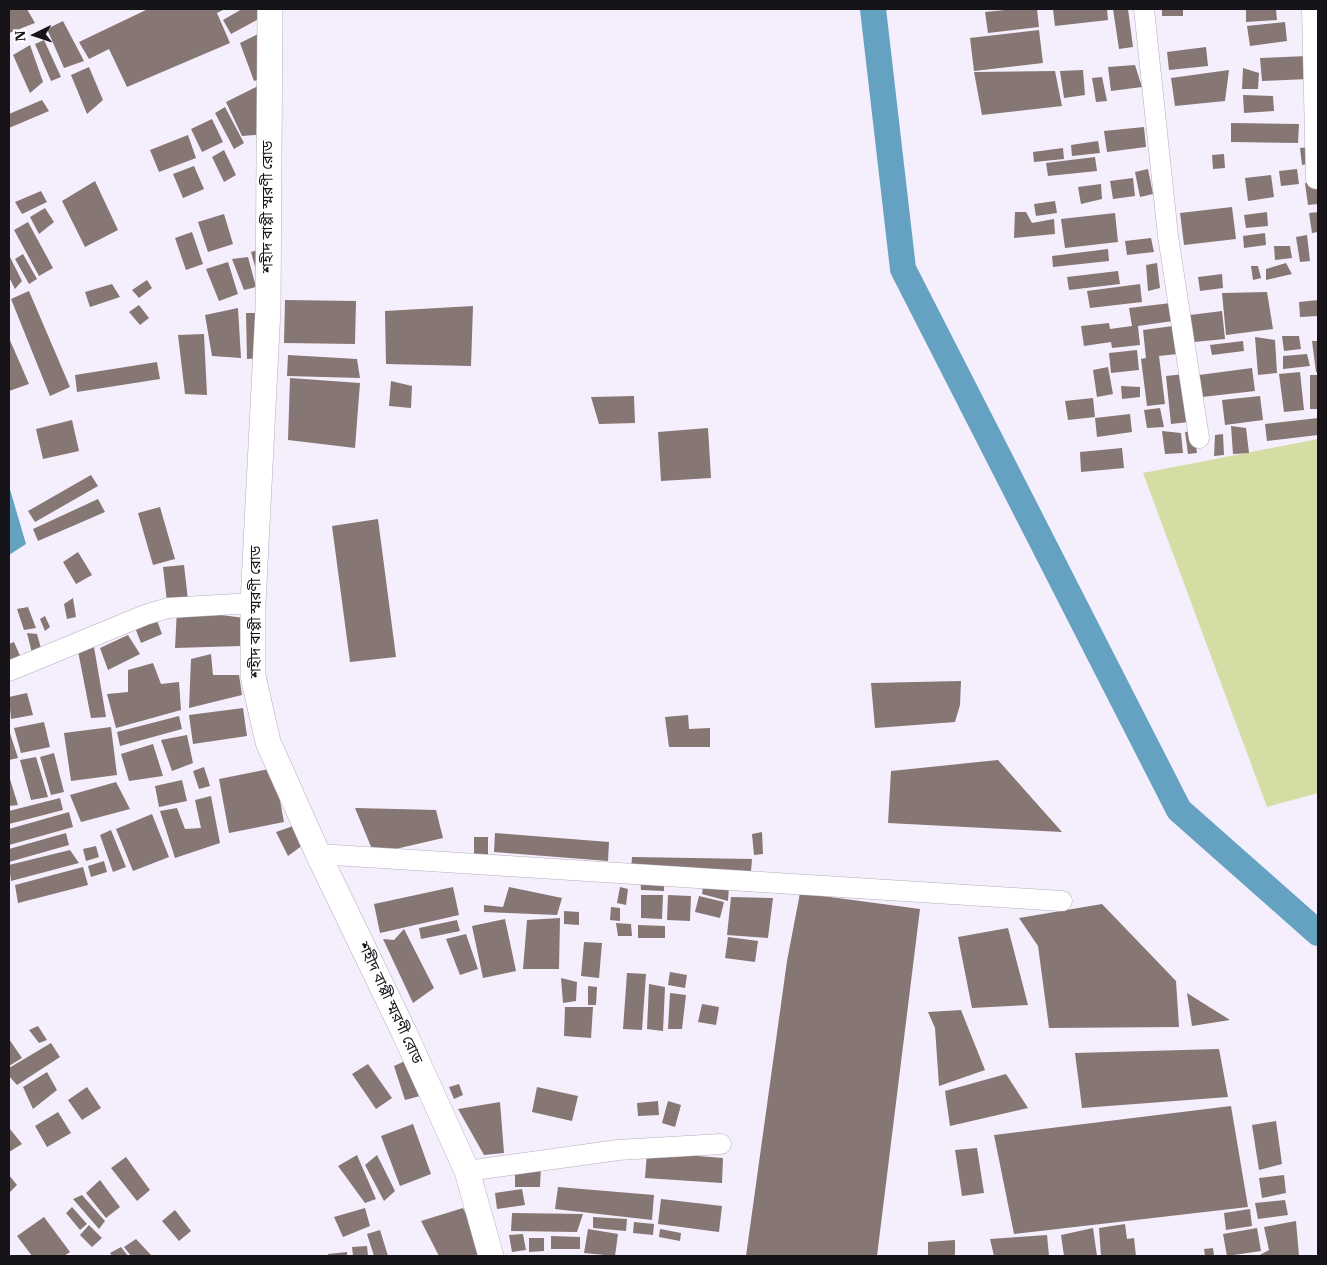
<!DOCTYPE html>
<meta charset="utf-8">
<style>
body{margin:0}
#map{position:relative;width:1327px;height:1265px;overflow:hidden;background:#f5effd;font-family:"IBM Plex Serif",serif}
canvas{display:block}
.frame{position:absolute;inset:0;border:10px solid #171419;pointer-events:none}
.north{position:absolute;left:10px;top:10px;width:50px;height:50px;-webkit-text-stroke:4px #fff;paint-order:stroke;rotate:266deg;font-size:14px;font-weight:700;line-height:20px;text-align:center;color:#171419}
.north::after{content:'';display:block;margin:auto;width:18px;height:22px;background:#171419;clip-path:polygon(50% 0,100% 100%,50% 72%,0 100%)}
</style>
<div id="map">
<canvas width="1327" height="1265"></canvas>
<div class="frame"></div>
<div class="north">N</div>
</div>
<script>
const ctx = document.querySelector('canvas').getContext('2d');
ctx.lineJoin = 'round';
function fillPath(path, color) {
  ctx.fillStyle = color;
  ctx.fill(path, 'evenodd');
}
function poly(rows) {
  const path = new Path2D();
  for (const r of rows) {
    path.moveTo(r[0], r[1]);
    for (let i = 2; i < r.length; i += 2) path.lineTo(r[i], r[i + 1]);
  }
  return path;
}
function strokePath(path, color, width, dash) {
  ctx.strokeStyle = color;
  ctx.lineWidth = width;
  ctx.lineCap = dash ? 'butt' : 'round';
  ctx.setLineDash(dash || []);
  ctx.stroke(path);
}
function label(font, color, halo, rows, align = 'center') {
  ctx.font = font + ' "IBM Plex Serif","Noto Sans Bengali",serif';
  ctx.lineWidth = 5;
  ctx.setLineDash([]);
  ctx.textBaseline = 'middle';
  ctx.strokeStyle = halo;
  ctx.fillStyle = color;
  for (const [text, x, y, turn = 0] of rows) {
    ctx.save();
    ctx.translate(x, y);
    ctx.rotate((+turn || 0) * Math.PI / 180);
    ctx.textAlign = isNaN(turn) ? turn : align;
    if (halo) ctx.strokeText(text, 0, 0);
    ctx.fillText(text, 0, 0);
    ctx.restore();
  }
}
fillPath(poly([
 [1318,439,1318,793,1267,807,1143,473]
]), '#d4dda3');
fillPath(poly([
 [9,486,26,544,9,555]
]), '#65a2c2');
strokePath(poly([
 [873,9,903,269,1179,810,1318,933]
]), '#65a2c2', 26);
fillPath(poly([
 [9,9,27,9,35,23,9,33],
 [148,9,225,9,217,13,230,43,127,87,109,49,89,59,79,42],
 [242,9,262,9,266,15,231,34,223,20],
 [1015,9,1037,9,1039,27,988,33,985,12],
 [1053,9,1107,9,1108,20,1055,26],
 [1113,9,1128,9,1133,47,1119,49],
 [1162,9,1183,9,1183,16,1162,16],
 [1246,9,1276,9,1277,20,1246,22],
 [63,21,84,61,64,68,47,29],
 [1285,22,1287,41,1250,46,1247,26],
 [1039,30,1043,63,974,71,970,38],
 [258,34,266,77,254,81,240,43],
 [44,40,61,77,51,81,35,44],
 [30,45,43,82,30,93,13,55],
 [1206,47,1208,66,1169,70,1167,52],
 [1308,56,1309,79,1262,81,1260,58],
 [1135,65,1142,87,1111,91,1108,67],
 [89,67,103,100,87,114,71,75],
 [1243,68,1259,73,1258,89,1242,89],
 [1083,70,1085,95,1064,98,1060,71],
 [1229,70,1225,101,1175,106,1171,78],
 [1055,71,1062,106,982,115,974,72],
 [1102,77,1107,101,1096,102,1092,78],
 [264,83,267,134,242,136,226,102],
 [1243,95,1273,96,1274,111,1244,113],
 [42,100,49,111,9,128,9,114],
 [225,107,244,143,234,149,215,113],
 [212,119,223,142,202,152,191,129],
 [1231,123,1299,124,1298,143,1231,142],
 [1144,127,1146,147,1107,152,1104,131],
 [188,135,196,158,159,172,150,150],
 [1098,141,1100,153,1072,156,1071,145],
 [1311,147,1313,163,1302,165,1300,148],
 [1063,148,1064,159,1034,162,1033,152],
 [224,150,236,175,224,182,212,157],
 [1224,154,1225,168,1213,169,1212,155],
 [1095,157,1097,171,1048,176,1046,163],
 [194,166,204,189,183,198,173,174],
 [1148,169,1153,194,1140,197,1135,172],
 [1297,169,1299,184,1281,186,1279,171],
 [1271,175,1274,197,1248,201,1245,178],
 [1133,178,1135,196,1113,199,1110,181],
 [95,181,118,230,85,247,62,201],
 [1318,182,1318,204,1308,205,1305,183],
 [1101,184,1102,199,1081,204,1078,187],
 [41,191,47,202,22,214,15,202],
 [1055,201,1057,213,1036,216,1034,204],
 [1232,207,1236,239,1184,245,1180,213],
 [45,208,54,222,39,234,30,217],
 [1015,212,1026,212,1032,223,1054,219,1055,234,1014,238],
 [1267,212,1268,226,1246,228,1244,215],
 [1318,212,1318,232,1312,233,1309,213],
 [1115,213,1118,242,1065,248,1061,219],
 [224,214,233,244,208,252,198,222],
 [28,222,53,268,39,276,14,230],
 [192,232,203,264,186,270,175,238],
 [1265,233,1266,245,1244,248,1243,236],
 [1307,235,1310,261,1300,262,1296,237],
 [1151,238,1154,252,1127,255,1125,241],
 [1274,246,1290,246,1292,258,1275,260],
 [262,249,259,281,251,252],
 [1108,249,1109,261,1053,267,1052,256],
 [23,254,37,279,29,284,15,259],
 [9,255,22,281,15,289,9,277],
 [248,257,256,287,244,290,232,259],
 [228,262,238,294,219,301,206,269],
 [1157,263,1160,288,1148,291,1146,265],
 [1286,263,1292,274,1266,280,1266,269],
 [1251,266,1258,266,1261,278,1253,280],
 [1118,271,1120,284,1069,290,1067,277],
 [1222,274,1223,288,1200,291,1198,277],
 [147,280,152,288,139,298,132,290],
 [112,284,120,297,90,307,85,292],
 [1140,284,1142,302,1090,308,1087,291],
 [29,291,70,387,50,396,11,299],
 [1267,292,1273,329,1226,335,1222,293],
 [285,300,356,301,355,344,284,343],
 [1318,300,1318,316,1300,317,1299,302],
 [1171,303,1173,321,1138,326,1140,345,1112,348,1111,342,1084,346,1081,326,1109,323,1110,329,1132,326,1129,308],
 [139,305,149,318,140,325,129,312],
 [473,306,471,366,386,364,385,311],
 [238,308,241,358,212,356,205,315],
 [1222,311,1225,339,1194,342,1190,315],
 [246,313,263,313,263,358,247,359],
 [1173,326,1177,354,1159,356,1165,404,1147,406,1141,359,1146,358,1143,330],
 [204,334,207,395,185,394,178,335],
 [1282,336,1299,336,1301,349,1284,351],
 [1255,337,1275,340,1277,373,1258,375],
 [9,338,29,384,9,391],
 [1243,341,1244,351,1212,355,1210,345],
 [1312,341,1318,341,1318,372,1316,372],
 [1137,350,1139,370,1111,373,1109,353],
 [1307,354,1310,366,1283,369,1283,356],
 [288,355,357,359,360,378,287,376],
 [157,362,160,379,77,392,75,375],
 [1108,367,1113,394,1097,397,1093,370],
 [1252,368,1255,391,1202,397,1199,375],
 [1300,372,1304,410,1284,412,1279,374],
 [1184,374,1189,422,1171,424,1166,376],
 [1310,375,1318,375,1318,409,1310,409],
 [290,378,360,383,355,448,288,440],
 [391,381,412,386,411,408,389,406],
 [1121,386,1140,387,1140,397,1122,399],
 [634,396,635,423,599,424,591,397],
 [1260,396,1263,420,1225,425,1222,400],
 [1093,398,1095,417,1068,420,1065,401],
 [1160,408,1164,427,1147,428,1144,410],
 [1130,414,1132,432,1097,437,1095,418],
 [1318,418,1318,435,1267,441,1265,424],
 [72,420,79,451,43,459,36,429],
 [1231,426,1246,428,1249,453,1233,454],
 [708,428,711,478,661,481,658,432],
 [1162,431,1181,433,1183,453,1165,454],
 [1194,431,1197,453,1188,454,1185,432],
 [1223,434,1224,455,1214,456,1215,435],
 [1122,448,1124,468,1081,472,1080,452],
 [91,475,98,486,35,522,28,511],
 [98,499,105,512,38,541,33,529],
 [160,507,175,559,153,565,138,513],
 [378,519,396,657,350,662,332,526],
 [78,552,92,575,76,584,63,562],
 [184,565,188,600,167,602,163,567],
 [73,598,76,617,67,619,64,604],
 [28,607,36,628,24,630,17,609],
 [177,609,244,618,241,646,175,648],
 [45,616,50,627,45,631,40,619],
 [156,618,162,634,141,643,134,625],
 [27,633,37,634,42,652,32,653],
 [128,635,140,654,108,670,100,648],
 [14,642,21,658,9,663,9,644],
 [94,647,106,717,91,718,78,651],
 [211,654,213,675,239,675,242,695,189,708,191,659],
 [153,663,161,684,179,682,181,710,116,728,107,694,128,692,128,670],
 [961,681,960,705,955,722,875,728,871,683],
 [27,693,33,715,11,719,9,697],
 [243,708,247,736,193,744,189,715],
 [688,715,689,729,710,728,710,747,669,747,665,717],
 [179,716,182,729,120,746,117,732],
 [44,722,50,747,21,753,14,728],
 [111,727,117,775,71,781,64,733],
 [9,730,18,758,9,760],
 [187,735,193,763,172,771,161,740],
 [153,744,163,776,129,781,121,754],
 [54,753,64,792,51,795,40,757],
 [36,757,48,797,31,800,20,760],
 [998,760,1062,832,888,823,891,771],
 [204,767,210,786,199,789,193,771],
 [274,768,284,822,229,833,219,779],
 [9,776,18,805,9,806],
 [182,780,187,801,159,807,155,786],
 [116,782,130,809,81,822,70,795],
 [211,796,220,843,175,858,160,811,177,808,185,829,201,828,195,800],
 [60,798,63,810,9,824,9,811],
 [355,808,436,810,443,838,374,854],
 [69,812,73,827,9,845,9,829],
 [152,814,169,857,133,871,116,829],
 [293,826,303,845,288,856,276,832],
 [111,830,126,867,113,872,100,835],
 [762,832,763,854,754,855,752,834],
 [66,833,69,845,9,862,9,849],
 [495,833,609,842,608,861,494,852],
 [474,837,488,837,488,855,474,855],
 [96,846,99,857,86,861,83,849],
 [70,850,79,863,11,881,9,865],
 [632,857,752,859,751,871,631,869],
 [104,861,107,872,91,877,88,866],
 [83,867,88,885,18,903,15,885],
 [640,876,664,878,664,891,641,890],
 [704,879,729,886,728,901,702,894],
 [453,887,459,915,380,933,374,904],
 [509,887,562,898,557,915,484,912,484,905,503,907],
 [620,887,628,889,626,905,617,903],
 [800,893,920,909,877,1256,746,1256,787,961],
 [641,895,663,895,662,919,641,918],
 [668,895,691,896,690,921,667,920],
 [699,896,724,902,720,918,695,912],
 [731,897,773,898,768,938,727,935],
 [1102,904,1176,981,1179,1027,1049,1028,1038,946,1019,918],
 [611,907,620,908,620,921,610,920],
 [564,911,579,912,579,925,564,924],
 [560,918,559,969,523,969,527,920],
 [505,919,516,971,483,978,472,926],
 [457,920,460,931,421,939,419,928],
 [616,923,631,924,632,936,618,936],
 [638,925,665,926,665,938,638,938],
 [1008,928,1028,1005,972,1008,958,937],
 [404,929,434,988,413,1003,383,939,394,940],
 [466,934,478,969,460,975,446,939],
 [728,937,758,941,755,962,725,958],
 [584,942,602,943,599,978,581,976],
 [670,972,687,975,685,988,668,985],
 [627,973,646,974,642,1030,623,1029],
 [561,978,577,982,576,1001,563,1003],
 [649,984,665,987,663,1031,647,1029],
 [588,986,597,987,596,1005,588,1005],
 [670,993,686,995,682,1029,668,1029],
 [1187,993,1230,1020,1192,1026],
 [702,1004,719,1007,716,1025,698,1022],
 [565,1007,593,1007,591,1038,564,1036],
 [961,1010,985,1070,939,1086,935,1028,928,1012],
 [38,1026,47,1040,39,1043,29,1030],
 [9,1039,22,1058,9,1066],
 [51,1043,60,1057,17,1085,9,1076,9,1068],
 [1219,1049,1228,1097,1082,1108,1075,1053],
 [405,1061,420,1096,405,1100,394,1066],
 [368,1064,392,1098,376,1109,352,1074],
 [47,1072,57,1090,33,1109,23,1087],
 [1006,1074,1028,1108,950,1126,945,1091],
 [459,1084,463,1095,454,1099,449,1087],
 [87,1087,101,1108,82,1120,68,1100],
 [537,1087,578,1096,572,1121,532,1112],
 [658,1101,659,1115,638,1116,637,1103],
 [668,1101,681,1105,675,1127,662,1123],
 [500,1102,504,1153,484,1155,458,1109],
 [1231,1106,1248,1207,1014,1234,994,1135],
 [58,1112,71,1133,47,1147,35,1126],
 [1276,1121,1282,1164,1259,1170,1252,1125],
 [413,1124,431,1174,400,1186,381,1136],
 [10,1129,22,1144,9,1152,9,1130],
 [977,1148,984,1193,962,1196,955,1150],
 [647,1152,723,1158,722,1183,645,1178],
 [357,1155,376,1199,365,1203,338,1166],
 [377,1155,395,1191,384,1201,365,1165],
 [126,1157,150,1190,137,1201,111,1168],
 [541,1166,540,1187,515,1187,515,1168],
 [9,1175,17,1185,9,1193],
 [1284,1175,1286,1193,1262,1198,1259,1178],
 [100,1180,120,1207,106,1218,86,1193],
 [558,1187,654,1195,652,1220,555,1209],
 [522,1189,525,1205,497,1209,495,1193],
 [82,1195,105,1221,99,1229,73,1199],
 [661,1199,722,1206,719,1232,658,1224],
 [1285,1200,1288,1215,1258,1219,1255,1203],
 [72,1207,87,1224,80,1230,66,1213],
 [365,1208,370,1226,343,1237,334,1217],
 [463,1208,487,1256,439,1256,421,1221],
 [1250,1209,1252,1226,1226,1230,1224,1213],
 [175,1210,191,1231,179,1241,162,1221],
 [512,1213,583,1214,577,1232,511,1231],
 [44,1217,70,1252,64,1256,32,1256,17,1236],
 [593,1217,627,1219,626,1231,593,1228],
 [1296,1221,1299,1256,1258,1256,1269,1250,1264,1227],
 [634,1222,654,1224,653,1235,633,1233],
 [1125,1224,1127,1239,1134,1238,1136,1256,1101,1256,1099,1228],
 [89,1225,102,1238,92,1247,80,1235],
 [1093,1228,1097,1256,1064,1256,1061,1235],
 [1257,1228,1261,1251,1227,1256,1223,1234],
 [588,1229,618,1234,615,1256,584,1253],
 [660,1229,681,1233,680,1241,659,1237],
 [380,1230,388,1256,374,1256,367,1234],
 [523,1234,526,1250,512,1252,509,1235],
 [1047,1235,1049,1256,994,1256,990,1239],
 [551,1236,580,1237,580,1249,551,1249],
 [529,1238,544,1238,544,1251,529,1252],
 [136,1239,152,1256,131,1256,124,1247],
 [955,1240,955,1256,928,1256,928,1242],
 [367,1246,368,1256,353,1256,352,1247],
 [121,1247,128,1256,112,1256,110,1253],
 [1213,1248,1214,1256,1205,1256,1204,1249],
 [347,1252,347,1256,328,1256,328,1254]
]), '#867674');
const minor = poly([
 [1144,9,1168,236,1199,438],
 [1312,9,1316,179],
 [9,671,145,615,168,608,253,603],
 [318,854,1062,901],
 [467,1171,618,1150,721,1144]
]);
const tertiary = poly([
 [270,9,268,309,253,603,253,676,268,742,318,854,403,1030,467,1171,491,1256]
]);
strokePath(minor, '#b3adba', 21);
strokePath(tertiary, '#b3adba', 26);
strokePath(minor, '#fff', 20);
strokePath(tertiary, '#fff', 25);
label('15px', '#171419', '#fff', [
 ["শহীদ বাপ্পী স্মরণী রোড",268,207,-90],
 ["শহীদ বাপ্পী স্মরণী রোড",256,612,-90],
 ["শহীদ বাপ্পী স্মরণী রোড",390,1003,65]
]);
</script>
